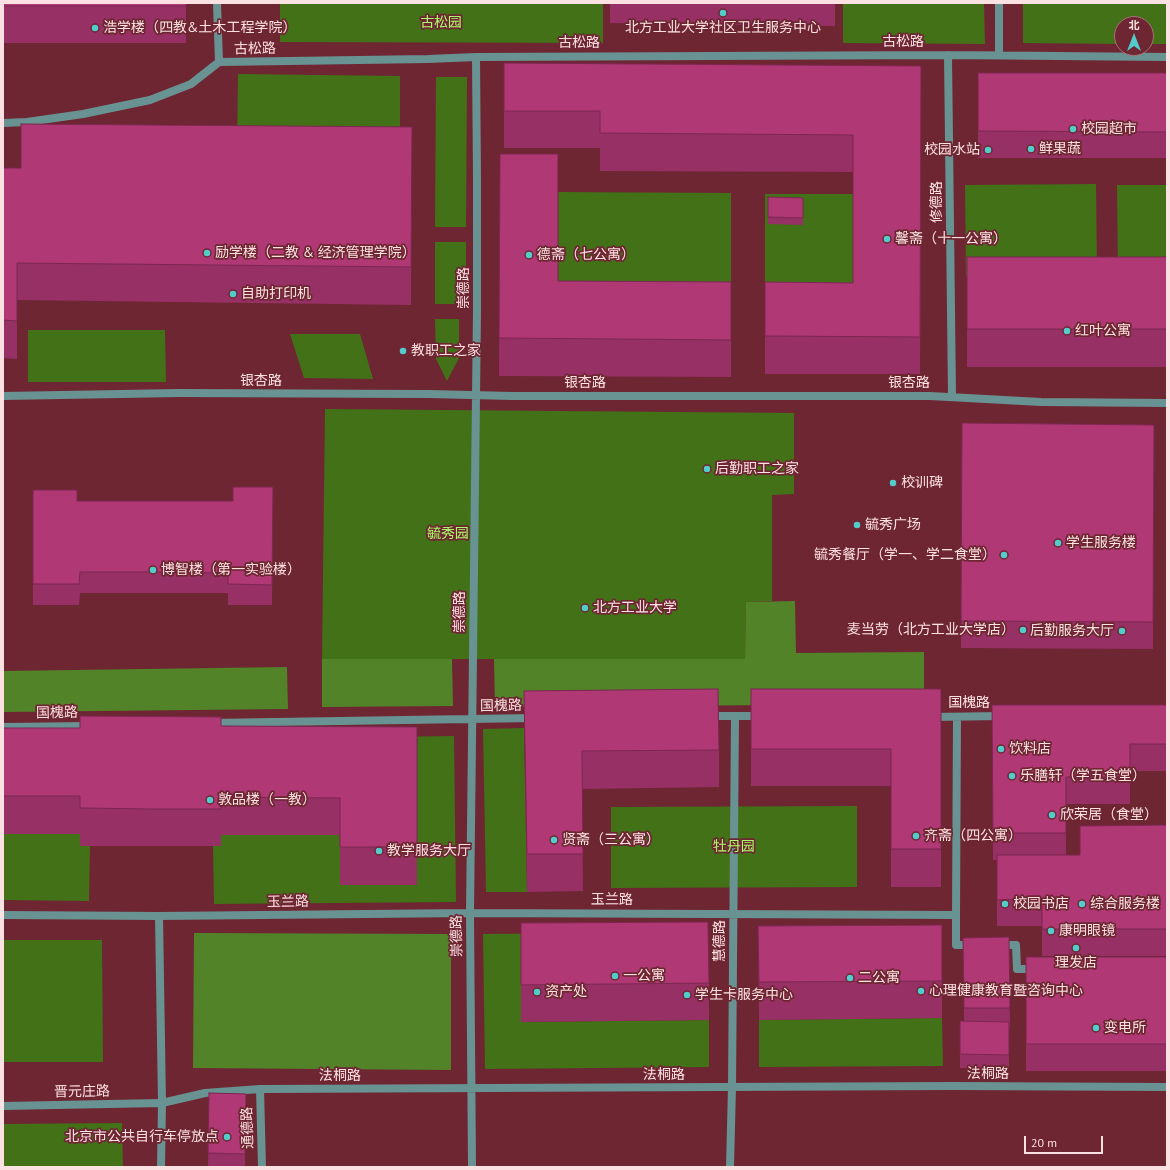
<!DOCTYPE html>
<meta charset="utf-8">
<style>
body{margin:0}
#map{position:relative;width:1170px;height:1170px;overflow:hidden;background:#6e2632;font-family:"PT Sans","Noto Sans SC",sans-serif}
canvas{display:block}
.frame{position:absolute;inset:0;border:4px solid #fce1e2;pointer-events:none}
.north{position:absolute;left:1114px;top:16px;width:40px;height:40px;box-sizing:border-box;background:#6e2632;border:1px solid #a77178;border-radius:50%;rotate:0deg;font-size:11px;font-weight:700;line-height:16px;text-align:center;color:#fce1e2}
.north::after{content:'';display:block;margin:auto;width:14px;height:18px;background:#53cdcb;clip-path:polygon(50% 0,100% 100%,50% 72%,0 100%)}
.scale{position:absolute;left:1024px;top:1136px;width:79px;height:18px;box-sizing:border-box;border:2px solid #fce1e2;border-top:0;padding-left:5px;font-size:12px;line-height:14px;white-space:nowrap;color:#fce1e2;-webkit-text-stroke:3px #6e2632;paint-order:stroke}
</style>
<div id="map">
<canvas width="1170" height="1170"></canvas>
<div class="frame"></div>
<div class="north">北</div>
<div class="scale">20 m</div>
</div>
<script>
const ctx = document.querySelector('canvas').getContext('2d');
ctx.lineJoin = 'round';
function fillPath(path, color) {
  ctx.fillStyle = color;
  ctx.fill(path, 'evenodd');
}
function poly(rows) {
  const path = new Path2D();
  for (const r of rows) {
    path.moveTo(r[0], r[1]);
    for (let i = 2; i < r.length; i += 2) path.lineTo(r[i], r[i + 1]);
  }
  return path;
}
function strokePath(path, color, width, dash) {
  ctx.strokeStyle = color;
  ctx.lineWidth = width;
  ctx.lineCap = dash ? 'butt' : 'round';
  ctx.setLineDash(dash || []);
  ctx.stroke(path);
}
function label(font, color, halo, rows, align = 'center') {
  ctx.font = font + ' "PT Sans","Noto Sans SC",sans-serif';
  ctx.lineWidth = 3.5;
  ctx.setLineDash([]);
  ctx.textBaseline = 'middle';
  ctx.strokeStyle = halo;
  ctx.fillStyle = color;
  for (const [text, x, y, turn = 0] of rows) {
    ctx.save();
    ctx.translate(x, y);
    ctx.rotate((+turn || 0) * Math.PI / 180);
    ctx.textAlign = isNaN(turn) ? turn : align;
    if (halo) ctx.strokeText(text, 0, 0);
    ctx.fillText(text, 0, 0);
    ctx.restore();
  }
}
fillPath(poly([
 [280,3,603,3,603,43,280,42],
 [843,3,984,3,985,44,843,43],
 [1023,3,1167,3,1167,44,1146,44,1146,24,1122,24,1122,44,1023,43],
 [238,74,400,76,400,151,237,150],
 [436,77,467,77,466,227,435,227],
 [1096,184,1097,275,966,276,965,185],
 [1117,185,1167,185,1167,274,1118,275],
 [558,192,731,193,731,319,558,318],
 [765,194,853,194,853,320,765,320],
 [435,242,466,242,466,304,435,304],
 [435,319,459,319,459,358,447,381,436,359],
 [28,330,165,330,166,382,28,382],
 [290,334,360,334,373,379,304,378],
 [325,409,794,413,794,494,772,495,772,601,746,602,745,659,322,659],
 [524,728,527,892,486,892,483,729],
 [454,736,456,902,214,904,213,846,221,846,221,835,340,835,416,885,417,764,3,742],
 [857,806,857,887,611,888,611,807],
 [3,834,80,834,90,846,89,901,3,900],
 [708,932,521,1022,709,1020,709,1067,485,1069,483,934],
 [3,940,102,940,103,1062,3,1062],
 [942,1018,943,1066,759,1067,759,1020],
 [122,1123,123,1167,3,1167,3,1124]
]), '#437118');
fillPath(poly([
 [795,601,796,653,924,652,924,704,495,707,494,659,745,659,746,602],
 [322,659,452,659,453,706,322,707],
 [287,667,288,709,3,712,3,671],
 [194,933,451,934,451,1070,193,1068]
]), '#538329');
strokePath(poly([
 [217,3,219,62],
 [999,3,999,55],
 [948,55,952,396],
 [3,123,27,122,83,114,150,100,191,84,219,62,428,59,476,57,948,55,1167,57],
 [3,396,179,393,429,394,512,396,930,396,1041,402,1167,403],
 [708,716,762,716],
 [932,717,1002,716],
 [210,723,534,718],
 [3,727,90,726],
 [3,915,159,916,470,913,956,915,956,945,974,945],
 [956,915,957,717],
 [159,916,162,1103,205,1093,260,1089,953,1086,1167,1087],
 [999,945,1016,945,1017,969,1035,969],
 [260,1089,262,1167],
 [472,1167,470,913,477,311,477,178,476,57],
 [730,1167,732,1087,735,716]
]), '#699392', 8);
strokePath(poly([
 [3,1106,162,1103,161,1167]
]), '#699392', 8);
fillPath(poly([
 [3,3,186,3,186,43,3,43],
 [610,3,835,3,835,26,610,23],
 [504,63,921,103,920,374,765,374,765,282,853,283,853,172,600,171,600,148,504,148],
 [978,73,1167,73,1167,158,978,158],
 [412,127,411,305,17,300,17,359,3,358,3,168,21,168],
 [500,154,558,281,731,282,731,377,499,376],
 [768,197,803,198,803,225,768,224],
 [967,257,1167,257,1167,367,967,367],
 [962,423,1154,425,1153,649,961,648],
 [273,487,272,605,228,605,228,593,80,593,79,605,33,605,33,490,77,501,233,501],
 [751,689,941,689,941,887,891,887,891,786,751,786],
 [524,691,719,750,719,787,582,789,583,891,527,892],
 [992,705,1167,705,1167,771,1130,771,1130,804,1066,804,1066,855,1080,855,1167,825,1167,956,1042,956,1042,926,997,926,997,860,993,860],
 [221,726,417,727,417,885,340,885,340,835,221,835,221,846,80,846,80,834,3,834,3,728,80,728],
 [521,923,709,983,709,1020,521,1022],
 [942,925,942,1018,759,1020,758,926],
 [1009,937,1010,1028,1009,1028,1009,1069,960,1068,960,1021,964,1021,963,938],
 [1026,957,1167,957,1167,1071,1026,1071],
 [209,1093,246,1094,245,1167,208,1167]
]), '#973064');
const building = poly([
 [3,3,186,3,186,6,3,6,3,3],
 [504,63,921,66,920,337,765,336,765,282,853,283,853,135,600,133,600,111,504,111,504,63],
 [978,73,1167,73,1167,132,978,131,978,73],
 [21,124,412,127,411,267,17,263,17,321,3,320,3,168,21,168,21,124],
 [500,154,558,154,558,281,731,282,731,340,499,338,500,154],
 [768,197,803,198,803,218,768,217,768,197],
 [967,257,1167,257,1167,329,967,329,967,257],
 [962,423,1154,425,1153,622,961,621,962,423],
 [233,487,273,487,272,585,228,584,228,573,151,572,80,572,79,584,33,584,33,490,77,490,77,501,233,501,233,487],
 [718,689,719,750,582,751,583,854,527,854,524,691,718,689],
 [751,689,941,689,941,849,891,849,891,749,751,749,751,689],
 [992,705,1167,705,1167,744,1130,744,1130,777,1066,777,1066,833,993,833,992,705],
 [80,716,221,717,221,726,417,727,417,847,340,847,340,798,221,797,221,809,150,809,80,808,80,796,3,796,3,728,80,728,80,716],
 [1167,825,1167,929,1042,929,1042,899,997,900,997,855,1080,855,1080,826,1167,825],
 [708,922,709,983,521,985,521,923,708,922],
 [942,925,942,981,759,982,758,926,942,925],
 [1009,937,1010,1008,964,1008,963,938,1009,937],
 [1026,957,1167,957,1167,1044,1026,1044,1026,957],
 [960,1021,1009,1022,1009,1055,960,1054,960,1021],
 [209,1093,246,1094,245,1154,208,1153,209,1093]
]);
fillPath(building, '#b03874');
strokePath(building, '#7b2751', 1);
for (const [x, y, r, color] of [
 [723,13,4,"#53cdcb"],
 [95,28,4,"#53cdcb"],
 [1073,129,4,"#53cdcb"],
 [1031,149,4,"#53cdcb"],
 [988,150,4,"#53cdcb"],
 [887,239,4,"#53cdcb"],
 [207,253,4,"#53cdcb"],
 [529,255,4,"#53cdcb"],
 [233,294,4,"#53cdcb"],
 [1067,331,4,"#53cdcb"],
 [403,351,4,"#53cdcb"],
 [707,469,4,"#53cdcb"],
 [893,483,4,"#53cdcb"],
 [857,525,4,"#53cdcb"],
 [1058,543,4,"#53cdcb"],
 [1004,555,4,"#53cdcb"],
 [153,570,4,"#53cdcb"],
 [585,608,4,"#53cdcb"],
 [1023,630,4,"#53cdcb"],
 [1122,631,4,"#53cdcb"],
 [1001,749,4,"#53cdcb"],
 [1012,776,4,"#53cdcb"],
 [210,800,4,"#53cdcb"],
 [1052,815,4,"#53cdcb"],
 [916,836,4,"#53cdcb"],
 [554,840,4,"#53cdcb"],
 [379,851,4,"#53cdcb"],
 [1005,904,4,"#53cdcb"],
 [1082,904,4,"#53cdcb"],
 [1051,931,4,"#53cdcb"],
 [1076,948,4,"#53cdcb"],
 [615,976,4,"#53cdcb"],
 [850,978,4,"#53cdcb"],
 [921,991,4,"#53cdcb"],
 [537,992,4,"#53cdcb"],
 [687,995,4,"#53cdcb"],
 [1096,1028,4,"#53cdcb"],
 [227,1137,4,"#53cdcb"]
]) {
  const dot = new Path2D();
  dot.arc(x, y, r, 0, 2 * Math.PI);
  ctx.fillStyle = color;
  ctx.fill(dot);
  strokePath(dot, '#6e2632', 1.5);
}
label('14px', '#aafb69', '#6e2632', [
 ["古松园",441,23],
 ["毓秀园",448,534],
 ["牡丹园",734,847]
]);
label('14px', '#fce1e2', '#6e2632', [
 ["浩学楼（四教&土木工程学院）",103,28],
 ["北方工业大学社区卫生服务中心",723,28,"center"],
 ["校园超市",1081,129],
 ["鲜果蔬",1039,149],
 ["校园水站",980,150,"right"],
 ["馨斋（十一公寓）",895,239],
 ["励学楼（二教 & 经济管理学院）",215,253],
 ["德斋（七公寓）",537,255],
 ["自助打印机",241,294],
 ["红叶公寓",1075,331],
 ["教职工之家",411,351],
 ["后勤职工之家",715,469],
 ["校训碑",901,483],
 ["毓秀广场",865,525],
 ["学生服务楼",1066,543],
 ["毓秀餐厅（学一、学二食堂）",996,555,"right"],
 ["博智楼（第一实验楼）",161,570],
 ["北方工业大学",593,608],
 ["麦当劳（北方工业大学店）",1015,630,"right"],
 ["后勤服务大厅",1114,631,"right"],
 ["饮料店",1009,749],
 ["乐膳轩（学五食堂）",1020,776],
 ["敦品楼（一教）",218,800],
 ["欣荣居（食堂）",1060,815],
 ["齐斋（四公寓）",924,836],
 ["贤斋（三公寓）",562,840],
 ["教学服务大厅",387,851],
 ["校园书店",1013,904],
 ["综合服务楼",1090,904],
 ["康明眼镜",1059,931],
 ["理发店",1076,963,"center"],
 ["一公寓",623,976],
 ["二公寓",858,978],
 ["心理健康教育暨咨询中心",929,991],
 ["资产处",545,992],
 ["学生卡服务中心",695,995],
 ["变电所",1104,1028],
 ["北京市公共自行车停放点",219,1137,"right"]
], 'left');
label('14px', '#fce1e2', '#6e2632', [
 ["古松路",903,42],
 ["古松路",579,43],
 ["古松路",255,49,-1],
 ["修德路",937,202,-90],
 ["崇德路",464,288,-90],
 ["银杏路",261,381],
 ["银杏路",585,383],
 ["银杏路",909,383],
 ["崇德路",460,612,-90],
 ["国槐路",969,703],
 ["国槐路",501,706,-1],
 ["国槐路",57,713,-1],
 ["玉兰路",612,900],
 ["玉兰路",288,902,-1],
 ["崇德路",457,936,-91],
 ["慧德路",720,941,-90],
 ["法桐路",988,1074],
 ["法桐路",664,1075],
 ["法桐路",340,1076],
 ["晋元庄路",82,1092,-1],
 ["通德路",248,1128,-92]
]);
</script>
